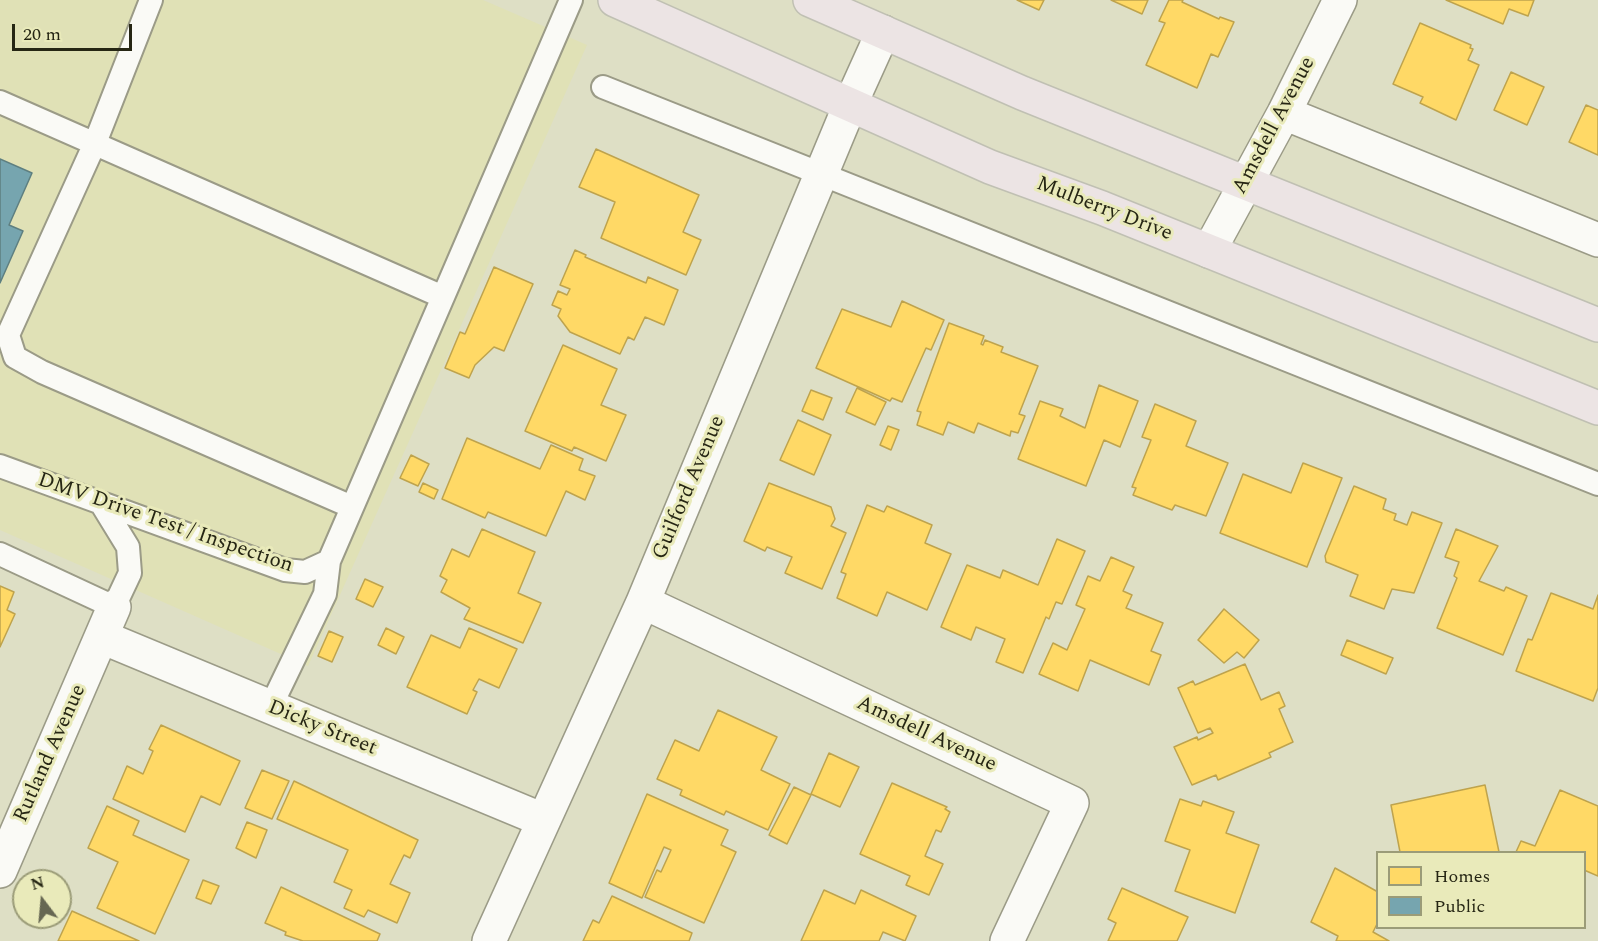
<!DOCTYPE html>
<style>
body{margin:0}
#map{position:relative;width:1598px;height:941px;overflow:hidden;background:#dedfc5;font-family:Spectral,serif}
canvas{display:block}
.legend{position:absolute;left:1376px;top:851px;width:210px;height:78px;box-sizing:border-box;background:#e9eaba;border:2px solid #9b9c78;margin:0;padding:8px 10px;list-style:none;font-size:18px;color:#262614}
.legend li{display:flex;align-items:center;gap:12px;height:30px}
.legend b{width:30px;border:2px solid #9b9c78}
.north{position:absolute;left:12px;top:869px;width:60px;height:60px;box-sizing:border-box;background:#e9eaba;border:2px solid #9b9c78;border-radius:50%;rotate:344deg;font-size:16px;font-weight:700;line-height:24px;text-align:center;color:#262614}
.north::after{content:'';display:block;margin:auto;width:21px;height:27px;background:#666752;clip-path:polygon(50% 0,100% 100%,50% 72%,0 100%)}
.scale{position:absolute;left:12px;top:24px;width:120px;height:27px;box-sizing:border-box;border:3px solid #262614;border-top:0;padding-left:8px;font-size:18px;line-height:21px;white-space:nowrap;color:#262614;-webkit-text-stroke:4px #e9eaba;paint-order:stroke}
</style>
<div id="map">
<canvas width="1598" height="941"></canvas>
<ul class="legend">
<li><b style="height:16px;background:#ffd966"></b>Homes</li>
<li><b style="height:16px;background:#76a5af"></b>Public</li>
</ul>
<div class="north">N</div>
<div class="scale">20 m</div>
</div>
<script>
const ctx = document.querySelector('canvas').getContext('2d');
ctx.lineJoin = 'round';
function fillPath(path, color) {
  ctx.fillStyle = color;
  ctx.fill(path, 'evenodd');
}
function poly(rows) {
  const path = new Path2D();
  for (const r of rows) {
    path.moveTo(r[0], r[1]);
    for (let i = 2; i < r.length; i += 2) path.lineTo(r[i], r[i + 1]);
  }
  return path;
}
function strokePath(path, color, width, dash) {
  ctx.strokeStyle = color;
  ctx.lineWidth = width;
  ctx.lineCap = dash ? 'butt' : 'round';
  ctx.setLineDash(dash || []);
  ctx.stroke(path);
}
function label(font, color, halo, rows, align = 'center') {
  ctx.font = font + ' Spectral,serif';
  ctx.lineWidth = 6;
  ctx.setLineDash([]);
  ctx.textBaseline = 'middle';
  ctx.strokeStyle = halo;
  ctx.fillStyle = color;
  for (const [text, x, y, turn = 0] of rows) {
    ctx.save();
    ctx.translate(x, y);
    ctx.rotate((+turn || 0) * Math.PI / 180);
    ctx.textAlign = isNaN(turn) ? turn : align;
    if (halo) ctx.strokeText(text, 0, 0);
    ctx.fillText(text, 0, 0);
    ctx.restore();
  }
}
fillPath(poly([
 [0,0,483,0,587,45,308,666,0,530]
]), '#e0e1b6');
const homes = poly([
 [1017,0,1044,0,1039,10,1017,0],
 [1111,0,1148,0,1142,14,1111,0],
 [1169,0,1183,0,1182,2,1219,19,1220,17,1234,22,1218,57,1211,54,1197,88,1146,65,1165,23,1159,21,1169,0],
 [1446,0,1534,0,1528,16,1509,9,1503,24,1446,0],
 [1420,23,1471,45,1470,48,1473,49,1468,60,1479,65,1456,120,1420,103,1423,97,1393,84,1420,23],
 [1511,72,1544,87,1527,125,1494,110,1511,72],
 [1586,105,1598,110,1598,155,1569,142,1586,105],
 [596,149,699,195,683,232,701,240,686,275,601,238,615,202,579,187,596,149],
 [575,250,586,255,585,257,646,283,648,277,678,290,664,325,645,317,634,340,628,337,620,354,570,332,558,316,561,309,552,305,558,291,567,295,570,289,560,285,575,250],
 [494,267,533,284,504,351,494,347,475,365,469,378,445,368,460,332,465,334,494,267],
 [902,301,944,320,931,350,926,348,902,402,892,398,890,401,816,368,842,309,891,327,902,301],
 [949,323,984,336,981,344,983,345,985,340,1003,347,1001,352,1038,366,1019,414,1025,416,1018,433,1011,431,1010,436,978,423,974,433,948,422,943,435,917,425,921,412,917,411,949,323],
 [563,345,617,369,601,405,626,415,606,461,574,447,572,451,525,431,563,345],
 [1099,385,1138,401,1120,447,1104,440,1086,486,1018,459,1040,401,1063,409,1060,416,1085,428,1099,385],
 [857,388,886,402,875,425,846,412,857,388],
 [811,390,832,398,823,420,802,411,811,390],
 [1155,404,1196,421,1186,446,1228,463,1206,516,1175,505,1172,510,1133,495,1136,488,1132,487,1151,440,1142,437,1155,404],
 [798,420,831,435,814,475,780,460,798,420],
 [888,426,899,430,891,450,880,445,888,426],
 [467,438,540,469,551,445,583,459,579,470,595,476,585,500,566,491,546,536,488,512,485,518,442,499,467,438],
 [411,455,429,464,418,486,400,478,411,455],
 [1303,463,1342,478,1307,567,1220,533,1243,474,1291,493,1303,463],
 [423,483,438,490,434,499,419,492,423,483],
 [769,483,831,507,835,519,831,526,846,533,822,589,785,573,792,557,767,547,765,551,744,541,769,483],
 [1354,486,1386,499,1383,509,1396,514,1394,520,1407,525,1412,512,1442,523,1414,593,1392,589,1384,609,1350,596,1358,575,1326,562,1325,556,1354,486],
 [867,505,884,512,887,506,932,525,925,543,951,554,927,610,887,592,877,616,837,598,846,574,841,572,867,505],
 [482,529,535,552,518,593,541,603,523,643,464,619,470,608,441,592,447,580,440,576,452,549,469,557,482,529],
 [1456,529,1498,546,1479,581,1504,591,1506,587,1527,596,1503,655,1437,628,1457,578,1454,576,1459,562,1445,557,1456,529],
 [1057,539,1085,551,1062,604,1056,602,1049,619,1046,617,1023,673,996,662,1005,639,976,627,971,640,941,627,967,565,1000,578,1003,570,1038,585,1057,539],
 [1111,557,1134,567,1123,591,1132,595,1126,608,1163,623,1151,651,1161,655,1149,685,1090,660,1078,691,1039,674,1053,643,1067,650,1085,609,1076,605,1088,576,1100,581,1111,557],
 [365,579,383,587,373,607,356,599,365,579],
 [0,586,14,592,7,610,15,614,0,647,0,586],
 [1551,593,1593,609,1598,595,1598,688,1593,701,1516,671,1528,639,1532,640,1551,593],
 [1224,609,1259,640,1244,658,1237,652,1224,663,1198,640,1224,609],
 [386,628,404,637,396,654,378,645,386,628],
 [469,628,517,649,499,688,479,679,473,690,477,692,467,714,407,687,431,635,460,648,469,628],
 [329,631,343,637,332,662,318,656,329,631],
 [1347,640,1393,658,1386,674,1341,655,1347,640],
 [1245,664,1261,700,1279,692,1285,706,1279,709,1293,742,1269,753,1271,757,1218,780,1216,775,1192,785,1174,747,1197,737,1198,740,1213,733,1210,728,1198,733,1178,688,1193,681,1195,685,1245,664],
 [718,710,777,737,761,770,790,784,768,830,726,811,724,815,680,795,682,790,657,779,675,740,699,751,718,710],
 [161,725,240,761,220,805,201,796,185,832,113,799,127,766,143,774,153,751,149,749,161,725],
 [829,753,859,767,840,807,811,794,829,753],
 [262,770,289,781,272,819,245,808,262,770],
 [294,781,418,840,410,858,404,855,390,884,410,893,397,923,368,910,364,917,344,908,352,890,334,882,348,850,277,819,294,781],
 [892,783,947,807,945,809,950,812,941,832,936,830,925,856,943,864,929,895,906,885,910,876,860,854,892,783],
 [1485,785,1499,852,1400,852,1391,805,1485,785],
 [794,787,811,795,787,844,769,835,794,787],
 [1560,790,1598,806,1598,876,1584,870,1584,852,1516,852,1521,841,1535,846,1560,790],
 [647,794,728,830,721,845,736,852,704,923,645,897,657,870,661,872,671,850,664,847,642,898,609,883,647,794],
 [1180,799,1201,806,1203,801,1234,812,1226,833,1259,845,1235,913,1175,891,1190,850,1165,841,1180,799],
 [107,806,139,821,133,835,189,860,155,934,97,908,118,862,88,848,107,806],
 [247,822,267,830,256,858,236,848,247,822],
 [1335,868,1378,892,1378,922,1373,932,1389,941,1336,941,1338,936,1311,922,1335,868],
 [203,880,219,886,211,904,196,898,203,880],
 [281,887,380,934,377,941,303,941,285,935,286,932,265,923,281,887],
 [1122,888,1188,917,1177,941,1108,941,1116,923,1108,919,1122,888],
 [824,890,855,904,861,890,916,916,905,941,883,932,879,941,801,941,824,890],
 [612,896,692,933,689,941,583,941,593,920,599,923,612,896],
 [72,911,139,941,58,941,72,911]
]);
fillPath(homes, '#ffd966');
strokePath(homes, '#bea34d', 1.5);
const public = poly([
 [0,159,32,173,9,225,23,231,0,283,0,159]
]);
fillPath(public, '#76a5af');
strokePath(public, '#5e7f80', 1.5);
const lane = poly([
 [151,0,95,143,8,335,15,357,42,372,352,507],
 [603,87,1598,484],
 [0,102,443,297,571,0],
 [0,466,285,570,305,572,329,561],
 [0,554,114,607,130,573,128,547,101,503],
 [270,708,325,594,329,561,443,297]
]);
const street = poly([
 [1284,113,1598,240],
 [1209,251,1284,113,1340,0],
 [643,602,1072,803,1007,941],
 [102,637,543,820],
 [0,871,114,607],
 [489,941,643,602,850,105,883,32]
]);
const primary = poly([
 [615,0,990,167,1102,208,1598,408],
 [810,0,1022,93,1598,325]
]);
strokePath(lane, '#9b9b87', 26);
strokePath(street, '#9b9b87', 36);
strokePath(primary, '#c0c0b3', 36);
strokePath(lane, '#fafaf6', 22);
strokePath(street, '#fafaf6', 33);
strokePath(primary, '#ece4e4', 33);
label('21px', '#262614', '#e9eaba', [
 ["Amsdell Avenue",1275,126,-62],
 ["Mulberry Drive",1104,210,21],
 ["Guilford Avenue",690,488,-67],
 ["DMV Drive Test / Inspection",165,524,19],
 ["Dicky Street",322,729,22],
 ["Amsdell Avenue",926,735,25],
 ["Rutland Avenue",51,754,-66]
]);
</script>
